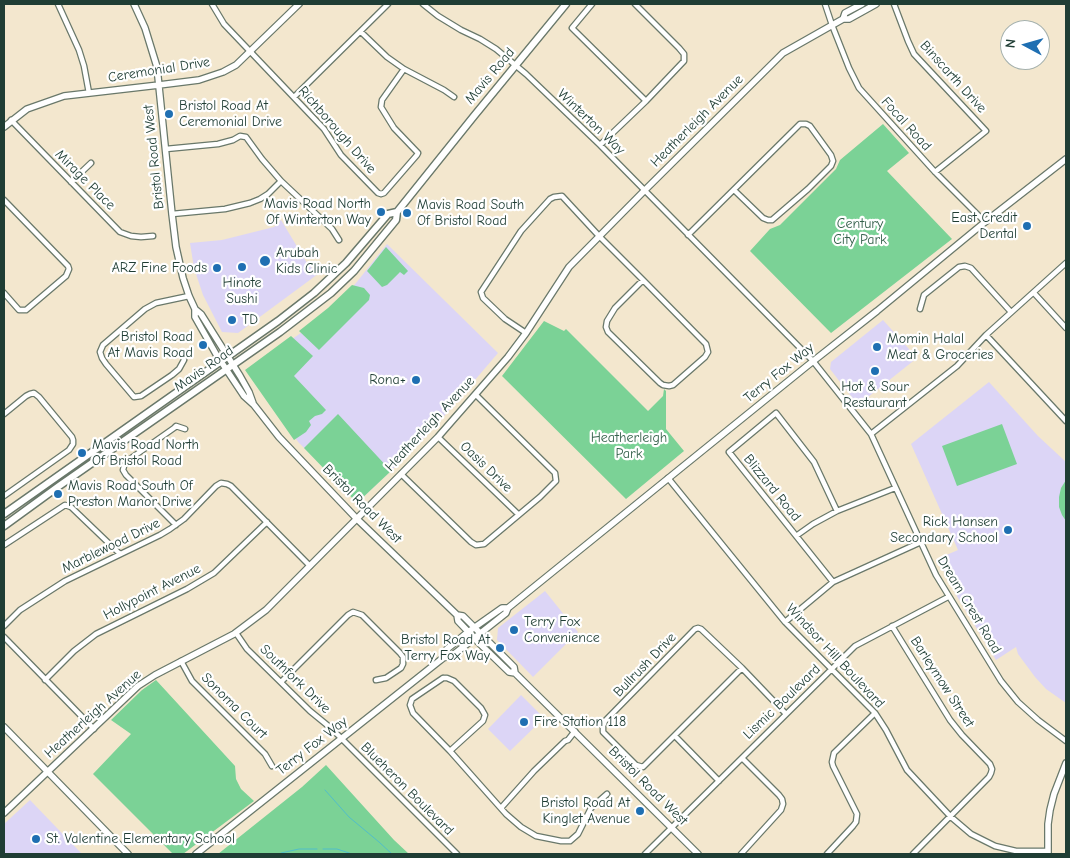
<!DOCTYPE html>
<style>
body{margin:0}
#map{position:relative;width:1070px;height:858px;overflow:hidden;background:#f3e7ce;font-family:"Comic Neue",sans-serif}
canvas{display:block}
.frame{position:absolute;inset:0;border:5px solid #1f3d34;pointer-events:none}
.north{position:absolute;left:1000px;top:20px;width:50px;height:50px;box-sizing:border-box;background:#fff;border:1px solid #a5b1ae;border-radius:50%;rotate:276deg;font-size:14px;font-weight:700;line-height:20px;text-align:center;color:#1f3d34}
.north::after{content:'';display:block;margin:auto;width:18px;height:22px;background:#1f6fb2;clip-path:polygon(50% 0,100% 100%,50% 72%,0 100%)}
</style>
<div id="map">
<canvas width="1070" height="858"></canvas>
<div class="frame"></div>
<div class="north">N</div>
</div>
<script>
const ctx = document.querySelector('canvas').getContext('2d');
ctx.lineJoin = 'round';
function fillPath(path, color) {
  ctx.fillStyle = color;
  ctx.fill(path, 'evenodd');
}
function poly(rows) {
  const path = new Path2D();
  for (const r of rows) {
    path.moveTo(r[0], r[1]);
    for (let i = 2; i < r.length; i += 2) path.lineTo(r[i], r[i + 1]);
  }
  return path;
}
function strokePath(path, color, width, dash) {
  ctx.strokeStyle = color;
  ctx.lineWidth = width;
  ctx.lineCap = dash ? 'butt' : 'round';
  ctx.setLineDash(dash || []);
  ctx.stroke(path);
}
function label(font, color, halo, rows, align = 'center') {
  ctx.font = font + ' "Comic Neue",sans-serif';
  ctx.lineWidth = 4.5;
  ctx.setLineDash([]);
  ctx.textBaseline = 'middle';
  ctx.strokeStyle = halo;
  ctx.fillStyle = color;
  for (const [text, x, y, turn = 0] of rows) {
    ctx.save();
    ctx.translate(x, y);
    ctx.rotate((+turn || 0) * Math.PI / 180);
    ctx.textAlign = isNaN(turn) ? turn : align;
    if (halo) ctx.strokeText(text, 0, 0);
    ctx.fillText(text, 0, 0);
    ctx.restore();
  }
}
fillPath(poly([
 [281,220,307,263,318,274,238,333,222,332,203,295,194,268,190,243,222,240,274,227],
 [387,244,498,353,434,428,395,467,359,501,299,443,254,382,259,362,308,328,333,308,356,283],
 [883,320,917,358,858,405,830,369,831,362],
 [989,382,1038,436,1066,462,1066,703,1046,689,1035,677,1018,654,1016,647,996,660,958,598,937,559,958,550,911,444],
 [545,591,578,632,533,677,497,640,498,628],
 [521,695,544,718,510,751,488,729],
 [30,800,82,854,4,854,4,824]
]), '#dcd5f6');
fillPath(poly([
 [883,124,909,153,887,171,952,239,831,333,750,251,770,229,780,225,836,169,840,160],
 [386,247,408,271,404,275,400,272,387,285,382,287,367,271],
 [352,285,364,288,370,295,369,300,319,350,299,331,328,308],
 [544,321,564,331,566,329,648,411,663,396,664,389,666,391,666,429,684,451,626,499,502,376],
 [291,336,313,356,294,376,326,410,322,414,315,416,309,421,311,425,306,432,294,440,245,370],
 [338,414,391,471,357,503,304,448],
 [1002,424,1017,464,957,486,942,446],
 [1066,480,1066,521,1062,515,1059,507,1059,497,1061,488],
 [156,680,235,766,236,779,241,789,254,801,183,854,173,854,93,774,131,734,111,720,142,690],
 [326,765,394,840,409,854,218,854,302,787]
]), '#7bd296');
strokePath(poly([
 [325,790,349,817,379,842,392,854],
 [323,849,337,849,352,854],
 [281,853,299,849,317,849]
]), '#51bec9', 1);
const minor = poly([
 [58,4,79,50,84,66,89,93],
 [212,4,224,24,324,129,341,155,378,193,381,194,384,193,417,155,418,153,394,128,381,107,382,100,404,69],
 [423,4,438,16,461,30,480,39,496,49,526,74,600,145,813,361,871,434,936,575,1001,681,1018,702,1038,720,1066,741],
 [592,4,572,28,646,101],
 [825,4,832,25,849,68,859,88,935,172,985,222],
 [894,4,908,41,914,54,986,131,935,172],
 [361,32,387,57,404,69,444,90,454,97],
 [294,97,388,4],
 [11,120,120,232,131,236,141,237,153,236],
 [600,145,646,101,684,61,684,54,679,48,635,4],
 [166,149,218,144,233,140,240,136,246,137,262,159,281,181,332,229,339,240],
 [71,182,91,163],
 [4,200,68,266,69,269,66,276,26,310,19,310,4,293],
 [172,214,225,209,250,203,260,199,268,194,281,181],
 [688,235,797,127,800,124,806,124,810,126,831,155,833,161,831,166,808,189,772,220,768,220,763,218,734,190],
 [1034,293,1066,328],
 [920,309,924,295,959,267,965,266,971,268,1011,312],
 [526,333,505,319,483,298,481,292,483,289,521,231,550,199,554,197,562,196,599,236,643,280,706,344,708,352,705,357,673,385,669,386,663,385,660,383,608,332,606,327,607,321,615,308,643,280],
 [986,335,1066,421],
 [184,360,179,369,172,375,141,396,134,397,106,364,102,358,100,352,103,345,145,309,156,303,189,296],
 [4,414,26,396,30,394,34,393,39,397,72,437,73,440,73,444,69,450,4,496],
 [871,434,957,366,986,335,1066,263],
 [438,437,518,514],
 [401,474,471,542,476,545,484,544,540,497,556,481,555,473,476,395],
 [668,478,785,622,875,713,886,730,907,770,951,817,971,834,995,846,1016,851,1048,851],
 [176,525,126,475,123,470,124,466,127,461,174,428,176,426,185,429],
 [796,536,813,524,837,511,895,488],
 [4,545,65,505,71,507,120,554],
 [833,582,729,452,776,413,814,462,837,511],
 [785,622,833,582,921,542],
 [4,626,20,610,65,581,160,535,170,529,184,519,216,486,221,483,227,484,231,486,310,566],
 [892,626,950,720,962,735,990,764,992,769,991,773,989,777,913,854],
 [236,633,247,649,310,711,332,729,457,854],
 [4,637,94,729],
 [181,661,192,681,265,754,272,766],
 [742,668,643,767,636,765,603,732,603,726,605,721,695,629,698,628,701,629,742,668,786,714],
 [443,678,447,678,454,681,481,708,485,715,483,721,450,751,413,713,410,705,412,699,443,678],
 [45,680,74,651,96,634,187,589,214,573,267,522],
 [281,682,348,615,353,612,362,615,400,653,403,657,403,664,401,668,386,678,376,680],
 [675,736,719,781],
 [450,751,506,814,521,827,536,836,561,841,570,841,578,834,591,808,607,794],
 [501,808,534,771,565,741,568,740,575,731],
 [645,854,855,646,948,597],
 [741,854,781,810,783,804,782,799,779,795,742,758],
 [827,854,853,826,856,822,857,814,833,766,832,762,834,753,875,713]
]);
const tertiary = poly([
 [134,4,145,28,157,67,172,214,176,247,183,278,189,296,195,309,195,317,216,354,244,396,254,405,279,437,357,519,457,615,458,621,478,642,509,672,515,673],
 [843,19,845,13,862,4],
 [4,127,27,109,64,96,159,85,199,80,223,72,236,65,299,4],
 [195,309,201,314,240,376,249,392,253,403],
 [457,615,463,616,514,667,515,673,698,854],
 [443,658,447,649,468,632,502,608,508,608],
 [4,727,128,854],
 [4,813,138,686,155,675,234,634,266,610,438,437,508,357,526,333,569,267,644,191,783,53,843,19,849,19,876,4],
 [196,854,443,658,453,655,506,613,508,608,807,366,877,311,985,222,1066,159],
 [1048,854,1048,824,1050,810,1054,794,1066,763]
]);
const secondary = poly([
 [4,514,278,321,314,293,346,263,388,214,397,212],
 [4,526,59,486,280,332,331,293,354,271,396,220,397,212,474,116,566,4]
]);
strokePath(minor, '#69786a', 7);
strokePath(tertiary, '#69786a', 8);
strokePath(secondary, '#69786a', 9);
strokePath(minor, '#fff', 4.5);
strokePath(tertiary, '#fff', 5.5);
strokePath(secondary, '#fff', 6);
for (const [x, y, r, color] of [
 [169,114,5,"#1f6fb2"],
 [381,212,5,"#1f6fb2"],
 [407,213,5,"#1f6fb2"],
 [1027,226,5,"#1f6fb2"],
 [265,261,6,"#1f6fb2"],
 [242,267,5,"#1f6fb2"],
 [217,268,5,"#1f6fb2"],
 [232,320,5,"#1f6fb2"],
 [203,345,5,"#1f6fb2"],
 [877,347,5,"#1f6fb2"],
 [875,371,5,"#1f6fb2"],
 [416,380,5,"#1f6fb2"],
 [82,453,5,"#1f6fb2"],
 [58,494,5,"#1f6fb2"],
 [1008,530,5,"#1f6fb2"],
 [514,630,5,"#1f6fb2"],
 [500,648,5,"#1f6fb2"],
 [524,722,5,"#1f6fb2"],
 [640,811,5,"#1f6fb2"],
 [36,839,5,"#1f6fb2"]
]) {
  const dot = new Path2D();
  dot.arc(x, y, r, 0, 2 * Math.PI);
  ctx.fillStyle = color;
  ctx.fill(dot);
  strokePath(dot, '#fff', 2);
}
label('14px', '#1f3d34', '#fff', [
 ["Ceremonial Drive",159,70,-9],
 ["Mavis Road",490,76,-50],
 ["Binscarth Drive",953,77,48],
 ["Heatherleigh Avenue",697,121,-45],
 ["Winterton Way",591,122,44],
 ["Focal Road",906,124,48],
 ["Richborough Drive",337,130,49],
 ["Bristol Road West",154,157,-96],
 ["Mirage Place",85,180,45],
 ["Mavis Road",204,369,-35],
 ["Terry Fox Way",779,373,-39],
 ["Heatherleigh Avenue",430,424,-47],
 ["Oasis Drive",486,467,44],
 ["Blizzard Road",772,488,51],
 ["Bristol Road West",362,504,45],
 ["Marblewood Drive",111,546,-26],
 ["Hollypoint Avenue",152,592,-27],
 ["Dream Crest Road",969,605,59],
 ["Windsor Hill Boulevard",835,656,47],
 ["Bullrush Drive",645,665,-46],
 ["Southfork Drive",295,679,44],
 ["Barleymow Street",942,682,57],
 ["Lismic Boulevard",782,702,-44],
 ["Sonoma Court",234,706,45],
 ["Heatherleigh Avenue",93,714,-42],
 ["Terry Fox Way",312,746,-38],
 ["Bristol Road West",648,786,45],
 ["Blueheron Boulevard",407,789,45]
]);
label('14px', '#1f3d34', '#fff', [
 ["Bristol Road At",179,106],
 ["Ceremonial Drive",179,122],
 ["Mavis Road North",371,204,"right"],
 ["Of Winterton Way",371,220,"right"],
 ["Mavis Road South",417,205],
 ["Of Bristol Road",417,221],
 ["East Credit",1017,218,"right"],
 ["Dental",1017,234,"right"],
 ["Arubah",276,253],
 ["Kids Clinic",276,269],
 ["ARZ Fine Foods",207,268,"right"],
 ["Hinote",242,283,"center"],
 ["Sushi",242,299,"center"],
 ["TD",242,320],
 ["Bristol Road",193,337,"right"],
 ["At Mavis Road",193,353,"right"],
 ["Momin Halal",887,339],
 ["Meat & Groceries",887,355],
 ["Rona+",406,380,"right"],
 ["Hot & Sour",875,387,"center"],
 ["Restaurant",875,403,"center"],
 ["Mavis Road North",92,445],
 ["Of Bristol Road",92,461],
 ["Mavis Road South Of",68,486],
 ["Preston Manor Drive",68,502],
 ["Rick Hansen",998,522,"right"],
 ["Secondary School",998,538,"right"],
 ["Terry Fox",524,622],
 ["Convenience",524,638],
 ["Bristol Road At",490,640,"right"],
 ["Terry Fox Way",490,656,"right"],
 ["Fire Station 118",534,722],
 ["Bristol Road At",630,803,"right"],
 ["Kinglet Avenue",630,819,"right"],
 ["St. Valentine Elementary School",46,839]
], 'left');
label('14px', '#36624c', '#fff', [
 ["Century",860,224],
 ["City Park",860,240],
 ["Heatherleigh",629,438],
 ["Park",629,454]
]);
</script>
